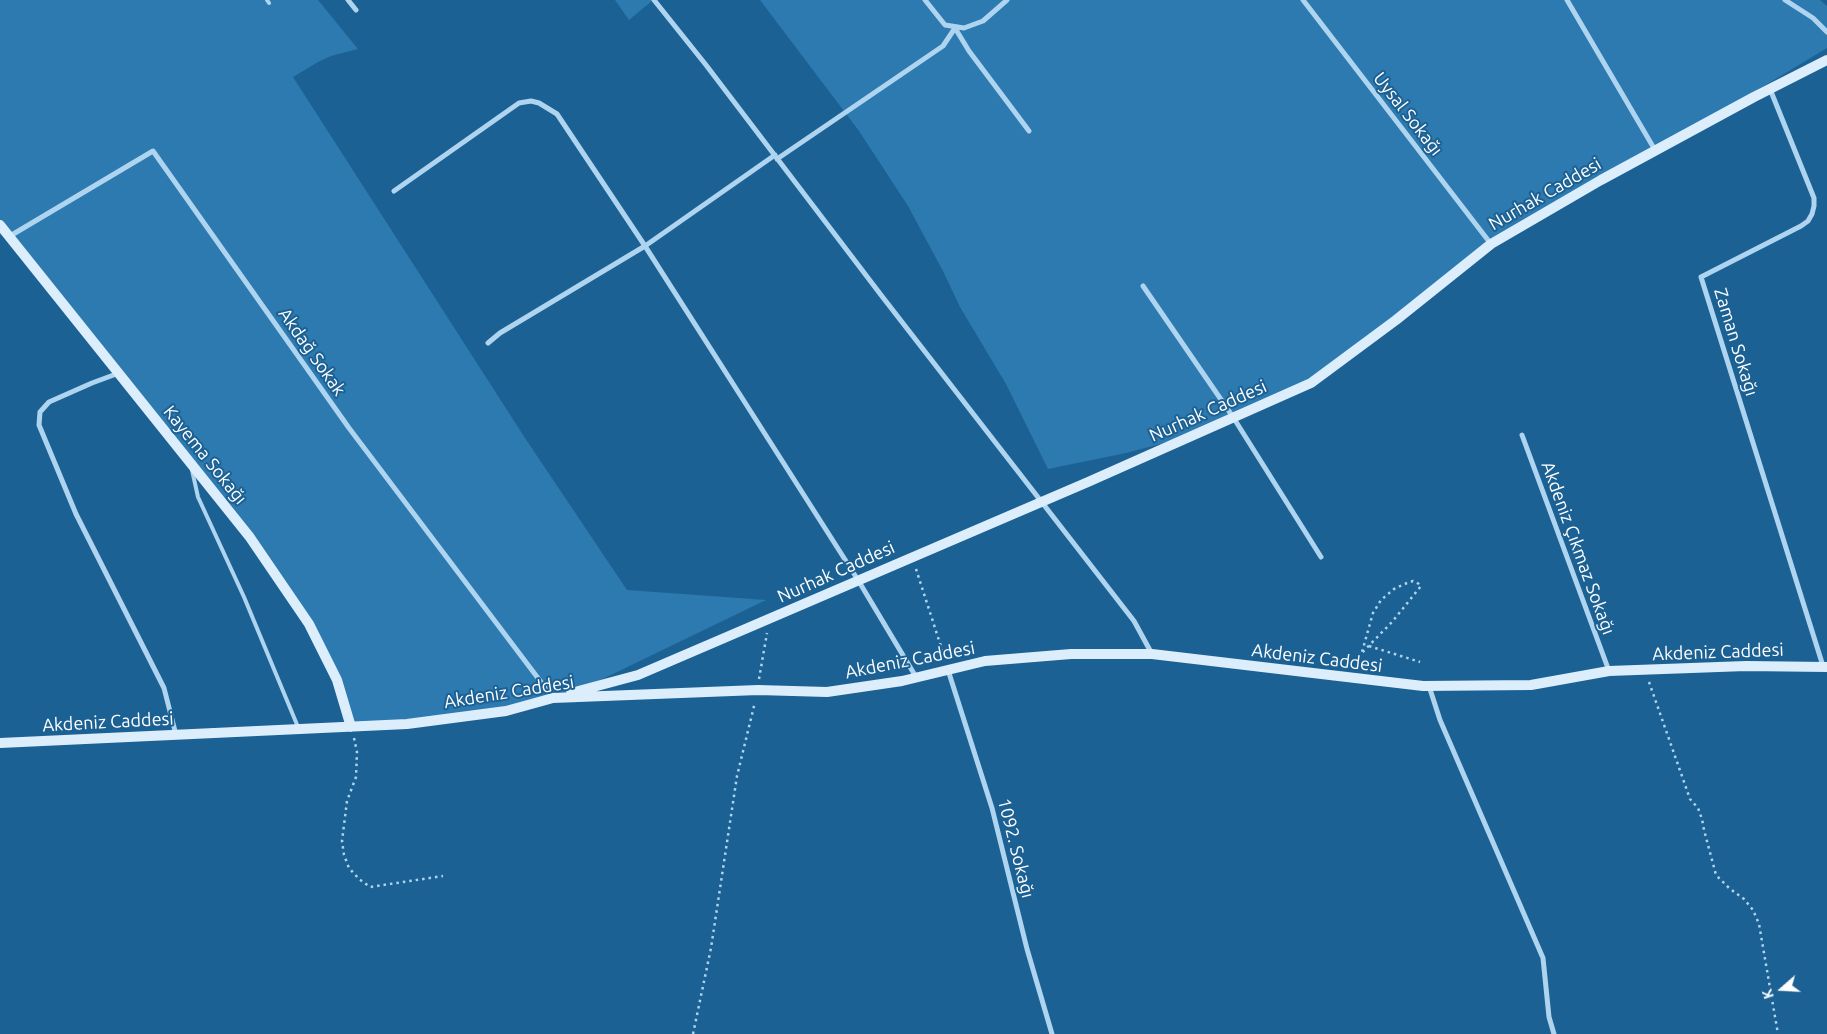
<!DOCTYPE html>
<meta charset="utf-8">
<style>
body{margin:0}
#map{position:relative;width:1827px;height:1034px;overflow:hidden;background:#1c6194;font-family:Ubuntu,sans-serif}
canvas{display:block}
.north{position:absolute;left:1757px;top:964px;width:50px;height:50px;-webkit-text-stroke:4px #1c6194;paint-order:stroke;rotate:251deg;font-size:14px;font-weight:700;line-height:20px;text-align:center;color:#fff}
.north::after{content:'';display:block;margin:auto;width:18px;height:22px;background:#fff;clip-path:polygon(50% 0,100% 100%,50% 72%,0 100%)}
</style>
<div id="map">
<canvas width="1827" height="1034"></canvas>
<div class="north">K</div>
</div>
<script>
const ctx = document.querySelector('canvas').getContext('2d');
ctx.lineJoin = 'round';
function fillPath(path, color) {
  ctx.fillStyle = color;
  ctx.fill(path, 'evenodd');
}
function poly(rows) {
  const path = new Path2D();
  for (const r of rows) {
    path.moveTo(r[0], r[1]);
    for (let i = 2; i < r.length; i += 2) path.lineTo(r[i], r[i + 1]);
  }
  return path;
}
function strokePath(path, color, width, dash) {
  ctx.strokeStyle = color;
  ctx.lineWidth = width;
  ctx.lineCap = dash ? 'butt' : 'round';
  ctx.setLineDash(dash || []);
  ctx.stroke(path);
}
function label(font, color, halo, rows, align = 'center') {
  ctx.font = font + ' Ubuntu,sans-serif';
  ctx.lineWidth = 4;
  ctx.setLineDash([]);
  ctx.textBaseline = 'middle';
  ctx.strokeStyle = halo;
  ctx.fillStyle = color;
  for (const [text, x, y, turn = 0] of rows) {
    ctx.save();
    ctx.translate(x, y);
    ctx.rotate((+turn || 0) * Math.PI / 180);
    ctx.textAlign = isNaN(turn) ? turn : align;
    if (halo) ctx.strokeText(text, 0, 0);
    ctx.fillText(text, 0, 0);
    ctx.restore();
  }
}
fillPath(poly([
 [0,0,318,0,358,49,331,56,318,62,293,77,525,438,627,590,766,600,557,701,352,727,348,710,283,584,0,226],
 [615,0,653,0,629,20],
 [760,0,1820,0,1827,6,1827,48,1646,157,1502,238,1309,380,1201,430,1164,443,1126,453,1048,469,1006,384,960,307,944,273,908,206,859,131]
]), '#2c7ab0');
strokePath(poly([
 [916,569,945,659],
 [1369,646,1420,662],
 [1349,666,1392,622,1421,586,1419,584,1413,581,1407,583,1394,589,1381,600,1373,613,1362,652],
 [759,679,767,633],
 [1649,682,1690,799,1698,808,1702,819,1704,830,1716,875,1729,888,1744,899,1753,910,1759,924,1778,1034],
 [354,738,357,752,356,777,347,801,342,841,344,855,349,868,359,879,370,887,443,876],
 [693,1034,711,948,737,776,755,702]
]), '#aed4ef', 2.5, [2.5, 4]);
strokePath(poly([
 [267,0,269,3],
 [192,470,198,497,244,597,298,727]
]), '#aed4ef', 4);
strokePath(poly([
 [348,0,356,10],
 [654,0,706,65,881,295,1134,621,1152,654],
 [925,0,945,25,964,28,983,21,1007,0],
 [1303,0,1491,244],
 [1567,0,1655,150],
 [1785,0,1813,18,1827,32],
 [1770,89,1814,198,1814,206,1812,214,1808,221,1801,226,1701,277,1823,666],
 [777,159,943,46,955,28,969,51,1029,131],
 [394,191,519,103,531,101,539,103,557,114,645,246,751,412,858,580,916,677],
 [10,236,153,151,349,428,553,698],
 [1143,286,1233,417,1321,557],
 [488,343,500,333,645,246,775,155],
 [119,373,92,383,49,402,40,412,39,425,76,514,164,688,176,735],
 [1522,435,1609,671],
 [948,670,992,808,1027,949,1052,1034],
 [1429,686,1440,720,1543,958,1549,1017,1554,1034]
]), '#aed4ef', 5);
strokePath(poly([
 [0,225,249,536,309,624,337,680,351,727],
 [571,693,638,675,1088,482,1311,383,1396,320,1491,244,1601,180,1754,97,1827,60],
 [0,743,407,724,506,711,553,698,758,690,827,692,902,681,985,661,1071,654,1152,654,1423,686,1531,685,1609,671,1746,666,1827,667]
]), '#dcedfb', 10);
label('18px', '#fff', '#1c6194', [
 ["Uysal Sokağı",1408,114,52],
 ["Nurhak Caddesi",1545,194,-30],
 ["Zaman Sokağı",1736,342,73],
 ["Akdağ Sokak",312,352,55],
 ["Nurhak Caddesi",1208,411,-24],
 ["Kayema Sokağı",205,455,51],
 ["Akdeniz Çıkmaz Sokağı",1578,548,70],
 ["Nurhak Caddesi",836,572,-24],
 ["Akdeniz Caddesi",1718,652,-2],
 ["Akdeniz Caddesi",1317,658,7],
 ["Akdeniz Caddesi",910,660,-11],
 ["Akdeniz Caddesi",509,692,-9],
 ["Akdeniz Caddesi",108,722,-3],
 ["1092. Sokağı",1016,848,76]
]);
</script>
